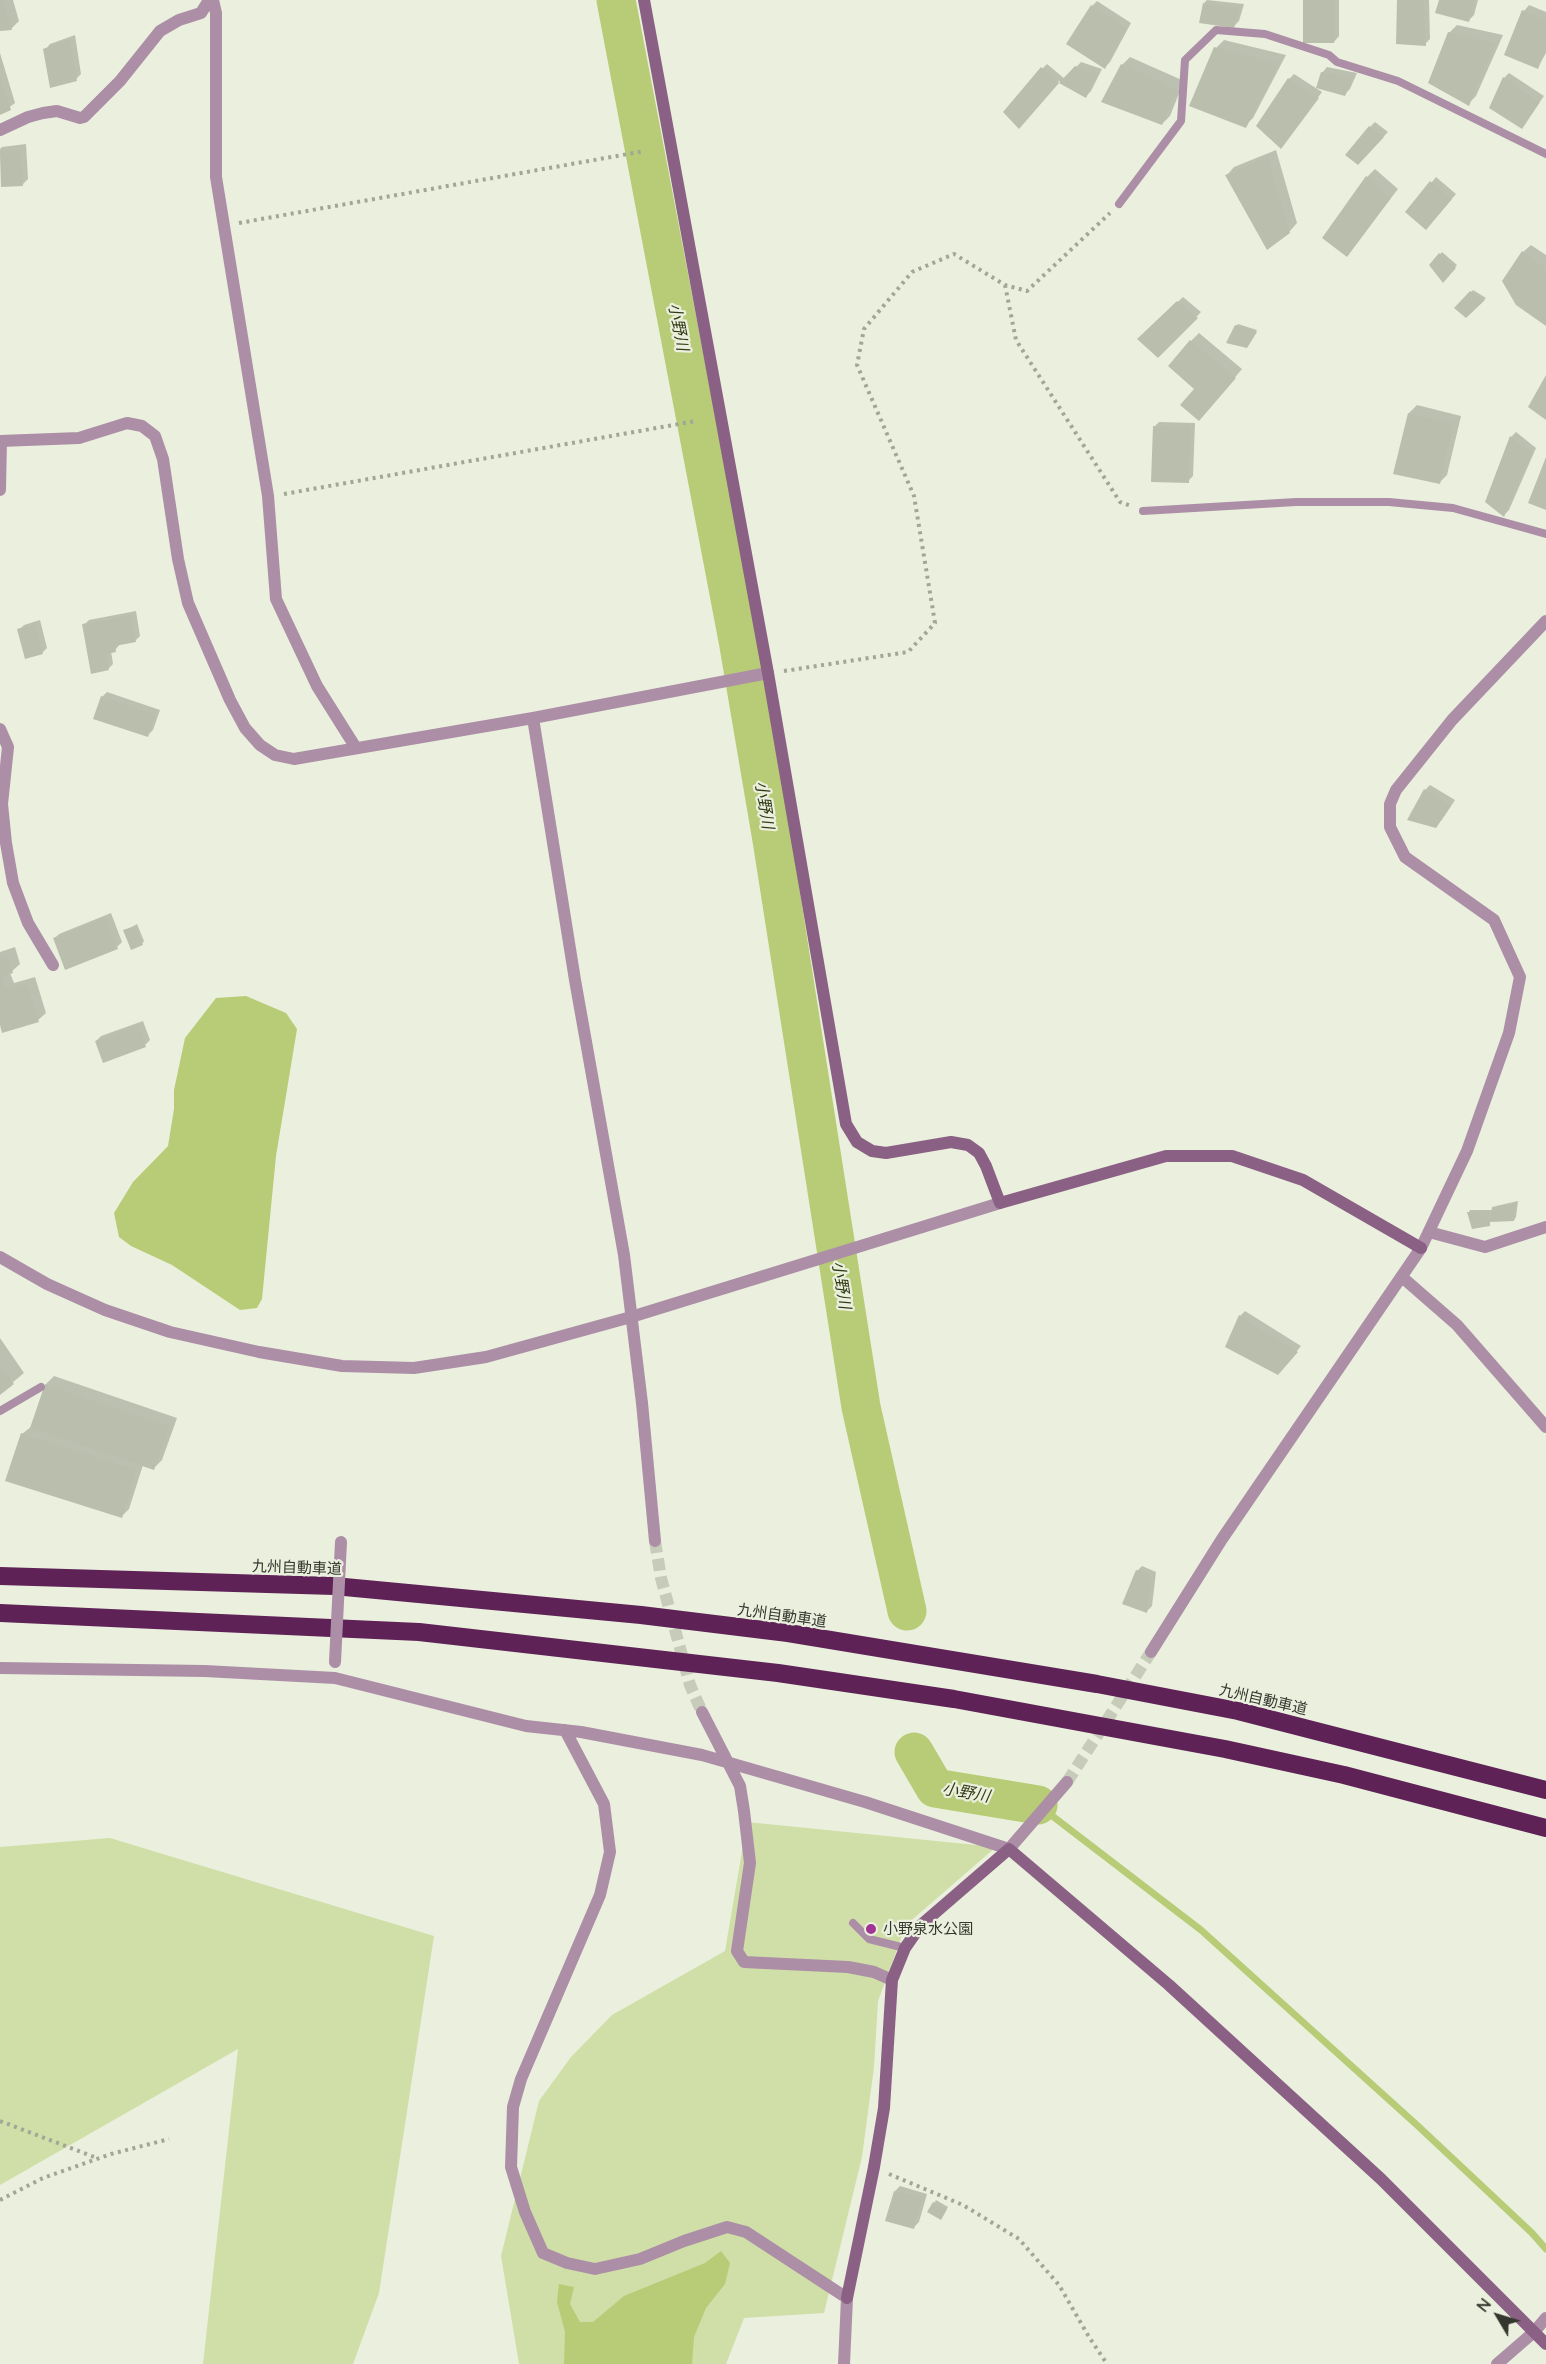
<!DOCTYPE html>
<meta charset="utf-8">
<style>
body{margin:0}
#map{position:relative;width:1546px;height:2364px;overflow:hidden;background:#eaf0dd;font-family:Quicksand,sans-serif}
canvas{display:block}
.north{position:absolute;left:1468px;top:2286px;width:60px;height:60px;-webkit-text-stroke:4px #eaf0dd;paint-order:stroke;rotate:308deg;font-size:16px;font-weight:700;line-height:24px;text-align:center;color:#35372f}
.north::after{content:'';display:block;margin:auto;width:21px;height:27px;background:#35372f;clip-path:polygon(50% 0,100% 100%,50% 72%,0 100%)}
</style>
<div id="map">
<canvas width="1546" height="2364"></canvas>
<div class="north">N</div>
</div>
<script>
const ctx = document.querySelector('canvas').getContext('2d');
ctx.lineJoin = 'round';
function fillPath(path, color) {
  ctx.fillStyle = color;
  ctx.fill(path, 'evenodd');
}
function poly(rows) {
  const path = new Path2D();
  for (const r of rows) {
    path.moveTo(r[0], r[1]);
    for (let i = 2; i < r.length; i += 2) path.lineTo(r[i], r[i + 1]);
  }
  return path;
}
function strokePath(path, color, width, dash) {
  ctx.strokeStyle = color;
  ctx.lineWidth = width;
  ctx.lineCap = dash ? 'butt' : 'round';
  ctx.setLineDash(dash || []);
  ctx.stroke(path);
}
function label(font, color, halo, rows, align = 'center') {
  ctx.font = font + ' Quicksand,"Noto Sans JP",sans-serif';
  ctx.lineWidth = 4.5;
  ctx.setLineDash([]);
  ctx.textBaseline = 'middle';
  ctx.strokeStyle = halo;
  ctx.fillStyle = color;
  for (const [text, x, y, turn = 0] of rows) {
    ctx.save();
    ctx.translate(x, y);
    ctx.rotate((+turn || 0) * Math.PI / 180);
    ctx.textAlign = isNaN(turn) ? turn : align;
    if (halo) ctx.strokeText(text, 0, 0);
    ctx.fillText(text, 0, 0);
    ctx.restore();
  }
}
fillPath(poly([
 [747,1822,996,1847,906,1925,878,2001,874,2067,862,2157,824,2313,744,2318,726,2364,519,2364,501,2256,539,2101,571,2057,612,2015,725,1951],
 [110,1838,434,1936,379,2293,353,2364,203,2364,238,2049,0,2185,0,1847]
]), '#d0dea8');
fillPath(poly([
 [246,996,286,1013,297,1029,276,1156,262,1299,257,1308,240,1310,172,1265,131,1246,119,1237,114,1213,133,1182,168,1146,174,1109,174,1090,185,1038,216,998],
 [721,2251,730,2263,725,2284,706,2308,694,2337,692,2364,564,2364,565,2332,557,2302,559,2284,574,2287,570,2304,580,2322,593,2322,624,2296,705,2263]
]), '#b8cc77');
fillPath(poly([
 [0,0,13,0,19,21,11,29,0,29],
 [1207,0,1244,4,1239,21,1234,26,1204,3],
 [1305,0,1339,0,1339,36,1334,42],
 [1399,0,1429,0,1430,39,1425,44],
 [1440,0,1478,0,1474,15,1469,20],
 [1097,1,1131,23,1110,62,1105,67,1092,6],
 [1529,5,1546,12,1546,53,1538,67,1506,54,1524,11],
 [1457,25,1503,35,1476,96,1468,104,1449,33],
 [75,35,81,74,76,79,45,50,50,44],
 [1224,40,1286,55,1253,118,1245,126,1216,48],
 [0,53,15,103,0,114],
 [1130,57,1184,81,1170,116,1162,124,1122,65],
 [1081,62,1102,69,1091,91,1086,96,1059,81,1023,123,1042,69,1047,64,1065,79],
 [1327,67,1357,73,1350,89,1345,94,1322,73],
 [1509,73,1544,96,1522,127,1504,78],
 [1294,74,1322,92,1285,142,1289,79],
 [1375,122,1388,132,1358,163,1370,127],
 [26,144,28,179,23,184,2,186,0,149,2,147],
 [1276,150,1297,223,1289,232,1227,175,1234,167],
 [1375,169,1398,189,1347,255,1367,177],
 [1436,177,1456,194,1431,223,1432,182],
 [1531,245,1546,255,1546,324,1523,252],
 [1442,252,1457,265,1443,281,1431,265],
 [1473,290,1486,298,1466,316,1457,308],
 [1183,297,1201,312,1158,356,1139,339],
 [1238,324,1257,330,1249,344,1236,326],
 [1199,333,1242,369,1207,411,1197,388,1191,341],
 [1417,405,1461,416,1447,475,1439,483,1409,413],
 [1159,422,1195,423,1193,476,1188,481,1154,427],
 [1516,432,1536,448,1509,510,1504,515,1511,437],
 [136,611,140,636,135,641,120,644,115,650,111,651,113,664,108,669,84,625,89,620],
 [40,620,47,648,42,653,19,630,24,625],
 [107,692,160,710,153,730,148,735,102,697],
 [1430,785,1455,800,1441,821,1409,819,1425,790],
 [111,913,122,942,117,947,66,968,54,939,59,934],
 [137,924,144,941,142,944,125,931],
 [15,947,20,964,10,973,14,983,35,977,46,1013,38,1020,0,1019,0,952],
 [143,1021,150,1040,145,1045,96,1041,101,1036],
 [1518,1201,1516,1217,1514,1220,1491,1220,1489,1225,1469,1212,1470,1210,1493,1210,1496,1206],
 [1245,1311,1301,1346,1283,1368,1240,1316],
 [0,1338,24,1373,0,1393],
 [54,1376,177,1418,162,1460,154,1468,143,1465,129,1509,121,1517,22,1434,32,1426,46,1384],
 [1142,1566,1156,1572,1152,1606,1147,1611,1137,1571],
 [900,2186,927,2194,919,2222,914,2227,895,2191],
 [936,2200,948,2207,943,2216,929,2212]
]), '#0003');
strokePath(poly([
 [1038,1805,1201,1930,1418,2126,1532,2233,1546,2249]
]), '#b8cc77', 7);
strokePath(poly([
 [616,0,738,640,772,840,861,1407,907,1611],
 [914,1752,935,1788,1038,1805]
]), '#b8cc77', 39);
fillPath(poly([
 [0,0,3,0,12,30,0,31],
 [1303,0,1334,0,1334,43,1303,43],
 [1397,0,1424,0,1426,46,1396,44],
 [1439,0,1475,0,1469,22,1435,13],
 [1203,3,1240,8,1234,28,1199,23],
 [1091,5,1127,28,1105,69,1066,44],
 [1522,10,1546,19,1546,49,1538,69,1504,55],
 [1448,32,1496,43,1469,106,1428,83],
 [70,39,77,81,50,88,43,49],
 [1214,47,1279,63,1246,128,1189,106],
 [1121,64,1177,89,1162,125,1101,102],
 [1075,66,1098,74,1086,98,1059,83],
 [1041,67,1059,83,1019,129,1003,112],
 [1321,72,1353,78,1345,96,1316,88],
 [0,75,11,110,0,115],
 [1503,77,1540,102,1522,129,1489,108],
 [1288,78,1319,98,1281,149,1256,126],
 [1369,126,1384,137,1358,165,1345,155],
 [21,149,23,186,1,187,0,151],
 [1268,157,1290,233,1267,250,1225,175],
 [1366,176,1391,198,1347,257,1322,238],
 [1430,181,1452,199,1426,230,1405,212],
 [1522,251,1546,268,1546,326,1516,305,1502,281],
 [1439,253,1456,268,1443,283,1429,265],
 [1470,291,1485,300,1466,318,1454,308],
 [1177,301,1198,318,1158,358,1137,339],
 [1235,325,1257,332,1247,348,1226,343],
 [1190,340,1236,378,1199,421,1180,405,1194,389,1168,366],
 [1546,375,1546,420,1528,407],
 [1408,413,1454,423,1440,484,1393,474],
 [1153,426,1191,427,1189,483,1151,482],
 [1510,436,1532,453,1504,517,1485,502],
 [1546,457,1546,510,1528,503],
 [131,615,136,642,115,646,116,652,106,654,109,670,91,674,82,624],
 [35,624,43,654,25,659,17,629],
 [101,696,156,715,148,737,93,719],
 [1424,789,1451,806,1436,828,1407,820],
 [106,917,118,949,65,970,53,938],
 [135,926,143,945,131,950,123,930],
 [7,954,13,973,2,977,6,990,27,984,39,1022,2,1033,0,1025,0,956],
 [138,1025,146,1047,103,1063,95,1041],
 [1517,1203,1514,1221,1490,1222,1490,1226,1472,1229,1467,1212,1489,1211,1490,1222,1492,1207],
 [1239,1315,1298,1352,1278,1375,1225,1347],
 [0,1364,14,1384,0,1395],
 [45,1384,170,1426,154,1470,30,1428],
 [21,1433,137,1470,122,1518,5,1481],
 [1136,1570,1152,1576,1147,1613,1122,1604],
 [894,2191,923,2198,914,2229,885,2221],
 [933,2202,947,2209,941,2220,927,2212]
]), '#babfad');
strokePath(poly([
 [655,1541,661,1578,690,1685,702,1712],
 [1067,1782,1151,1652]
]), '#c6cbba', 12, [12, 6]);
strokePath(poly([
 [239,223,645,151],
 [1005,285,1016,340,1120,502,1131,506],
 [284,494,696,421],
 [784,671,908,652,935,623,914,496,857,365,864,329,912,272,954,254,1005,285,1027,291,1110,213],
 [0,2121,97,2158],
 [889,2174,963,2205,1019,2239,1059,2285,1089,2337,1107,2364],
 [0,2200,43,2178,111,2154,169,2139]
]), '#a2a697', 4, [3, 4.5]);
strokePath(poly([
 [1119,204,1181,121,1185,60,1216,30,1265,34,1329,55,1337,62,1398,81,1546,154],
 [1143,511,1296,502,1389,502,1453,508,1546,534],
 [0,1411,41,1387],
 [853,1923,869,1939,905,1948]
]), '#ac8ea7', 8);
strokePath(poly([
 [213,0,216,13,216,177,268,496,276,599,317,686,356,748],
 [0,130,28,117,43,113,57,111,80,118,84,117,120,81,160,31,179,20,201,13,209,0],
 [0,441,79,438,127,423,142,426,155,436,163,459,178,559,188,603,230,700,245,728,260,745,275,755,294,759,533,718,768,673],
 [0,490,1,441],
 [533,718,575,980,624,1255,642,1403,655,1541],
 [0,729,8,747,2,804,6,843,13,883,28,923,53,965],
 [1429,1232,1485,1247,1546,1227],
 [0,1257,47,1284,105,1310,170,1332,259,1352,342,1366,414,1368,486,1357,631,1317,1000,1203],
 [1402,1277,1457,1325,1546,1427],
 [1151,1652,1222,1539,1421,1248,1467,1151,1509,1033,1520,977,1494,920,1405,857,1390,827,1390,804,1396,790,1452,720,1546,621],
 [0,1668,205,1671,335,1678,526,1726,581,1732,702,1755,865,1802,1009,1849,1067,1782],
 [702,1712,740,1786,744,1811,750,1863,737,1951,744,1962,848,1967,874,1972,892,1980],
 [565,1730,604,1804,610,1852,600,1895,521,2079,513,2107,511,2167,525,2212,543,2253,567,2263,595,2269,640,2259,684,2241,727,2227,746,2232,847,2298,844,2364],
 [1497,2364,1534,2332,1546,2318]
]), '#ac8ea7', 12);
strokePath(poly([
 [644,0,768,673,846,1124,857,1142,872,1151,886,1153,951,1142,968,1145,979,1153,986,1166,1000,1203,1166,1156,1232,1156,1303,1180,1421,1248],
 [847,2298,874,2167,884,2108,892,1980,905,1948,921,1925,1009,1849,1169,1985,1381,2179,1546,2344]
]), '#8b6085', 12);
strokePath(poly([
 [0,1576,334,1586,641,1615,788,1633,1097,1684,1238,1711,1546,1790],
 [0,1613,419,1632,778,1673,954,1699,1225,1749,1344,1775,1546,1828]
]), '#5e2257', 18);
strokePath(poly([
 [335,1662,341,1542]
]), '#ac8ea7', 12);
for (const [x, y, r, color] of [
 [871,1929,6,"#a13596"]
]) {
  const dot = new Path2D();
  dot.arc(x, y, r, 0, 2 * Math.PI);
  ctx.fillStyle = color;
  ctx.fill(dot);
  strokePath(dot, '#eaf0dd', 2);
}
label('15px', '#35372f', '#eaf0dd', [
 ["九州自動車道",297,1568,2],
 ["九州自動車道",782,1616,8],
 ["九州自動車道",1263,1700,13]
]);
label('15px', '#35372f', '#eaf0dd', [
 ["小野泉水公園",883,1929]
], 'left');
label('italic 16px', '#323915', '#eaf0dd', [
 ["小野川",678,327,79],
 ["小野川",764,805,81],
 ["小野川",841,1285,81],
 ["小野川",966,1793,10]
]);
</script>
